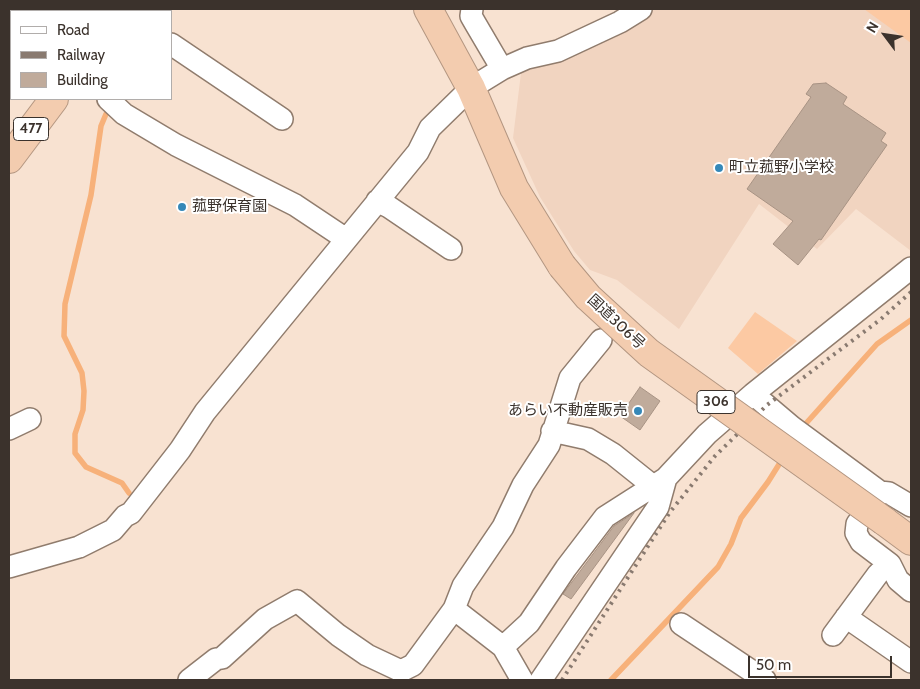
<!DOCTYPE html>
<meta charset="utf-8">
<style>
body{margin:0}
#map{position:relative;width:920px;height:689px;overflow:hidden;background:#f8e2d1;font-family:Cabin,sans-serif}
canvas{display:block}
.frame{position:absolute;inset:0;border:10px solid #3b322c;pointer-events:none}
.legend{position:absolute;left:10px;top:10px;width:162px;height:90px;box-sizing:border-box;background:#fff;border:1px solid #b1adab;margin:0;padding:6px 9px;list-style:none;font-size:15px;color:#3b322c}
.legend li{display:flex;align-items:center;gap:10px;height:25px}
.legend b{width:25px;border:1px solid #b1adab}
.north{position:absolute;left:860px;top:10px;width:50px;height:50px;-webkit-text-stroke:4px #fff;paint-order:stroke;rotate:301deg;font-size:14px;font-weight:700;line-height:20px;text-align:center;color:#3b322c}
.north::after{content:'';display:block;margin:auto;width:18px;height:22px;background:#3b322c;clip-path:polygon(50% 0,100% 100%,50% 72%,0 100%)}
.scale{position:absolute;left:748px;top:656px;width:144px;height:22px;box-sizing:border-box;border:2px solid #3b322c;border-top:0;padding-left:6px;font-size:15px;line-height:18px;white-space:nowrap;color:#3b322c;-webkit-text-stroke:4px #fff;paint-order:stroke}
</style>
<div id="map">
<canvas width="920" height="689"></canvas>
<div class="frame"></div>
<ul class="legend">
<li><b style="height:6px;background:#fff"></b>Road</li>
<li><b style="height:6px;background:#897a70"></b>Railway</li>
<li><b style="height:14px;background:#c0ab9b"></b>Building</li>
</ul>
<div class="north">N</div>
<div class="scale">50 m</div>
</div>
<script>
const ctx = document.querySelector('canvas').getContext('2d');
ctx.lineJoin = 'round';
function fillPath(path, color) {
  ctx.fillStyle = color;
  ctx.fill(path, 'evenodd');
}
function poly(rows) {
  const path = new Path2D();
  for (const r of rows) {
    path.moveTo(r[0], r[1]);
    for (let i = 2; i < r.length; i += 2) path.lineTo(r[i], r[i + 1]);
  }
  return path;
}
function strokePath(path, color, width, dash) {
  ctx.strokeStyle = color;
  ctx.lineWidth = width;
  ctx.lineCap = dash ? 'butt' : 'round';
  ctx.setLineDash(dash || []);
  ctx.stroke(path);
}
function label(font, color, halo, rows, align = 'center') {
  ctx.font = font + ' Cabin,"Noto Sans JP",sans-serif';
  ctx.lineWidth = 4;
  ctx.setLineDash([]);
  ctx.textBaseline = 'middle';
  ctx.strokeStyle = halo;
  ctx.fillStyle = color;
  for (const [text, x, y, turn = 0] of rows) {
    ctx.save();
    ctx.translate(x, y);
    ctx.rotate((+turn || 0) * Math.PI / 180);
    ctx.textAlign = isNaN(turn) ? turn : align;
    if (halo) ctx.strokeText(text, 0, 0);
    ctx.fillText(text, 0, 0);
    ctx.restore();
  }
}
fillPath(poly([
 [652,9,911,9,911,251,856,209,817,249,759,204,679,329,617,280,590,270,574,251,540,197,513,138,521,73,624,28]
]), '#f1d4c0');
fillPath(poly([
 [864,9,911,9,911,43],
 [755,312,797,341,758,374,728,348]
]), '#fcc9a3');
strokePath(poly([
 [106,114,101,126,91,195,65,304,64,336,82,373,84,391,83,410,75,434,75,453,86,467,122,483,129,493],
 [801,429,877,344,911,320],
 [611,680,718,567,731,544,741,518,768,482,783,458]
]), '#f7b17a', 5.5);
const building = poly([
 [826,83,847,97,843,104,886,133,881,141,887,145,821,240,819,239,798,265,773,244,793,221,747,189,811,97,806,94,813,84,826,83],
 [640,387,660,401,640,430,620,416,640,387],
 [634,513,571,599,563,594,614,526,634,513]
]);
fillPath(building, '#c0ab9b');
strokePath(building, '#a89384', 1);
const minor = poly([
 [472,9,471,16,475,23,502,69],
 [37,11,37,9],
 [171,44,282,119],
 [9,45,11,45],
 [108,99,124,114,176,145,295,205,346,239],
 [377,201,389,207,451,249],
 [753,394,792,427,880,492],
 [9,429,30,419],
 [552,431,588,439,613,454,653,486],
 [911,506,889,493,880,492,857,524,856,533,861,542,890,564,898,580,911,591],
 [9,567,79,547,113,530,125,516,131,513,180,450,205,412,418,152,430,128,471,88,502,69,527,58,558,51,620,22,641,9],
 [846,617,911,662],
 [681,624,765,680],
 [833,635,878,574],
 [503,647,529,623,566,568,605,517,666,478],
 [189,680,216,659,222,658,265,619,297,601,338,635,367,655,401,671,413,665,454,609],
 [522,680,503,647,454,609,463,586,503,527,523,485,549,445,570,378,601,340],
 [541,680,658,507,666,478,707,434,753,394,911,268]
]);
const highway = poly([
 [428,9,471,88,514,188,562,266],
 [124,11,126,9],
 [9,159,54,99],
 [884,521,911,541]
]);
strokePath(minor, '#907c6d', 24);
strokePath(highway, '#b39681', 30);
strokePath(minor, '#fff', 21);
strokePath(highway, '#f3ccaf', 28);
strokePath(poly([
 [562,680,670,512,715,456,767,405,881,319,911,292]
]), '#897a70', 4, [2.5, 5]);
const highwayBridge = poly([
 [562,266,588,297,649,353,884,521]
]);
strokePath(highwayBridge, '#b39681', 30, []);
strokePath(highwayBridge, '#f3ccaf', 28);
for (const [x, y, r, color] of [
 [719,168,5,"#3588b8"],
 [182,207,5,"#3588b8"],
 [638,411,5,"#3588b8"]
]) {
  const dot = new Path2D();
  dot.arc(x, y, r, 0, 2 * Math.PI);
  ctx.fillStyle = color;
  ctx.fill(dot);
  strokePath(dot, '#fff', 2);
}
for (const [x, y, w] of [
 [31,129,35],
 [716,402,38]
]) {
  const box = new Path2D();
  box.roundRect(x - w / 2, y - 11.5, w, 23, 4);
  ctx.fillStyle = '#fff';
  ctx.fill(box);
  strokePath(box, '#3b322c', 1);
}
label('bold 14px', '#3b322c', null, [
 ["477",31,129],
 ["306",716,402]
]);
label('15px', '#3b322c', '#fff', [
 ["町立菰野小学校",729,168],
 ["菰野保育園",192,207],
 ["あらい不動産販売",628,411,"right"]
], 'left');
label('15px', '#3b322c', '#fff', [
 ["国道306号",616,322,43]
]);
</script>
